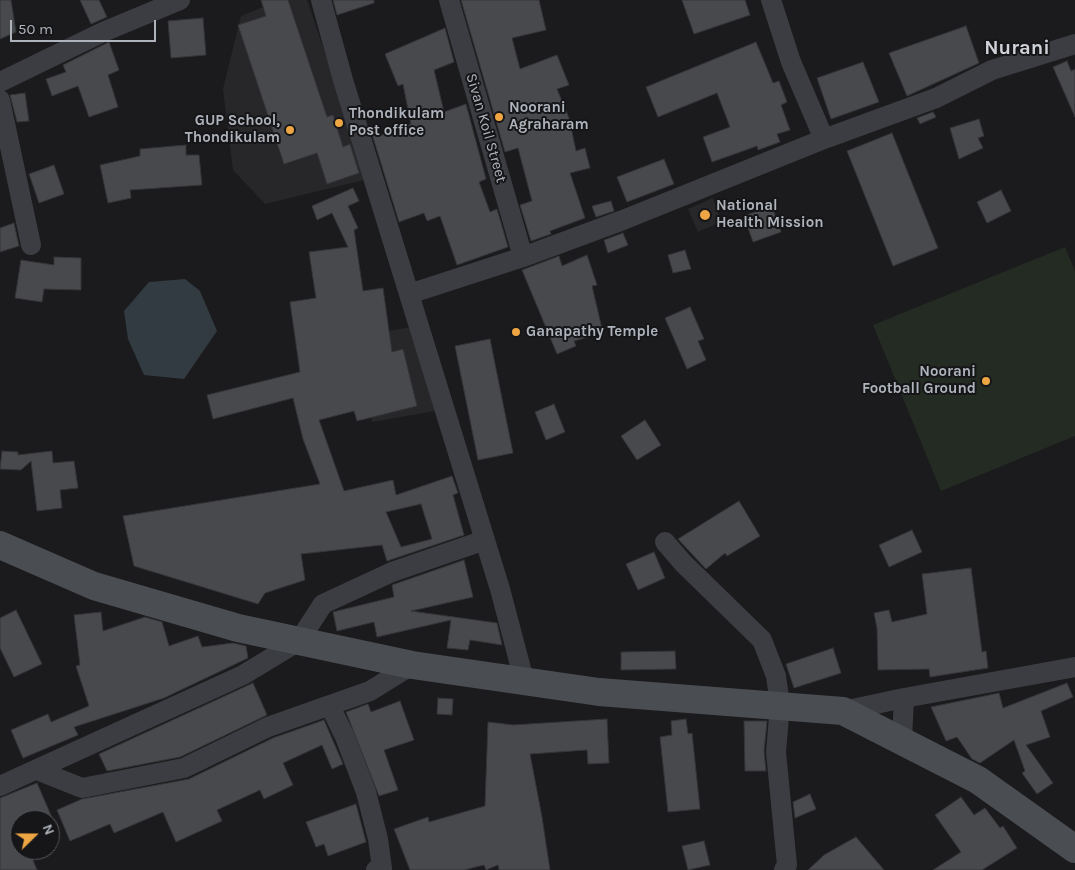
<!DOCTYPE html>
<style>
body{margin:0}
#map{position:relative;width:1075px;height:870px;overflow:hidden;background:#1b1b1d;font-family:Karla,sans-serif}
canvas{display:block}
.north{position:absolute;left:10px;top:810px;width:50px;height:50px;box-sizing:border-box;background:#161618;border:1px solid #53555a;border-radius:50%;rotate:68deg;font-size:14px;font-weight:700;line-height:20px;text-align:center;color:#aeb3bc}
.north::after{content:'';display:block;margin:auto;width:18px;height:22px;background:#eda643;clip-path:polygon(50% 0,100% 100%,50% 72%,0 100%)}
.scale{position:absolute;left:10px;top:20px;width:146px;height:22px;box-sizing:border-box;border:2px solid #aeb3bc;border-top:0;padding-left:6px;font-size:15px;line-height:18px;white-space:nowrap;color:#aeb3bc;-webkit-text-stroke:4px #161618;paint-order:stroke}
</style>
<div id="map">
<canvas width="1075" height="870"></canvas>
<div class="north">N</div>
<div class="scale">50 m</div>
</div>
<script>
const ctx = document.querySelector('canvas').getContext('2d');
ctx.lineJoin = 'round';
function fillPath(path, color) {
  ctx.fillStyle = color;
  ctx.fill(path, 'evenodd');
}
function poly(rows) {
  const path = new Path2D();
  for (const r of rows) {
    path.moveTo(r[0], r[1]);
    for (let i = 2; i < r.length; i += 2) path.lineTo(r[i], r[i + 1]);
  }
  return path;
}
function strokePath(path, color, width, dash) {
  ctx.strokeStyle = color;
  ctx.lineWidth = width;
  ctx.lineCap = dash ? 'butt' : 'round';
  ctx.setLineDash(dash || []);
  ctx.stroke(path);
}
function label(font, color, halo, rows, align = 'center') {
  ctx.font = font + ' Karla,sans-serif';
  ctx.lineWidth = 4;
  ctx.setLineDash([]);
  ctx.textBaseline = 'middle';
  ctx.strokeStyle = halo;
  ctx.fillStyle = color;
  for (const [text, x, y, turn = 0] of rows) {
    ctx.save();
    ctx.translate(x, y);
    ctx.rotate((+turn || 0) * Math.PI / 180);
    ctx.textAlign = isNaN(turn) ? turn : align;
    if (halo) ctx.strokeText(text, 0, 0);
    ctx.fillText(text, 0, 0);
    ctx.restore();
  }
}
fillPath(poly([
 [281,0,307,0,368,179,265,204,233,170,223,89,241,16],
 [713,198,721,222,698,232,688,209],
 [411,327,435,411,372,422,361,336]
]), '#27272a');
fillPath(poly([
 [1065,247,1075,271,1075,436,941,491,873,325]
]), '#232b23');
fillPath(poly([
 [185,279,200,291,217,331,184,379,144,375,128,339,124,311,149,282]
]), '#313b41');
const building = poly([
 [0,0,11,0,16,32,0,39,0,0],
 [80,0,99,0,107,17,91,24,80,0],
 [261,0,288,0,327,117,333,115,343,147,350,144,359,173,327,184,317,153,284,164,238,25,266,16,261,0],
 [333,0,374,0,374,3,337,15,333,0],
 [461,0,539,0,546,30,512,38,520,69,557,55,569,85,557,89,569,118,576,151,585,148,590,168,570,173,585,218,550,231,551,234,531,241,520,205,532,201,518,148,505,152,461,0],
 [682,0,745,0,750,15,694,34,682,0],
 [203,18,206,55,171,58,168,21,203,18],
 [966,26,979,63,907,96,889,53,966,26],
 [445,28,454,62,434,70,444,112,466,104,486,179,479,182,490,212,497,209,508,247,457,265,440,216,427,221,424,213,399,222,372,134,374,133,376,137,411,124,403,84,398,86,385,54,445,28],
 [109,42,119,70,108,75,118,107,89,117,78,86,52,96,46,79,66,72,63,65,109,42],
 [756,42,773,83,779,81,787,102,781,105,790,130,777,134,780,142,758,150,757,146,712,162,703,137,730,127,717,93,658,117,646,87,756,42],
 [1067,61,1071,71,1075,69,1075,117,1053,67,1067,61],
 [863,62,879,102,831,119,817,78,863,62],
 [25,93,29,121,17,122,10,95,25,93],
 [933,112,936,117,920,124,917,118,933,112],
 [979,119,984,136,978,138,983,148,959,159,950,128,979,119],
 [892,133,938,248,893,266,847,151,892,133],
 [186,145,186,155,199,155,202,185,130,190,131,198,108,203,100,165,140,156,140,149,186,145],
 [664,159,674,184,627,202,617,177,664,159],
 [54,165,64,194,39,203,29,174,54,165],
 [353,188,359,201,348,206,358,228,354,230,363,291,383,288,392,352,403,349,417,406,357,421,354,411,319,420,344,491,393,480,396,495,452,476,458,493,453,495,464,535,387,561,382,545,301,554,305,580,265,593,258,604,134,566,123,516,320,484,303,439,293,398,213,419,207,395,300,372,290,302,316,298,309,252,348,247,332,213,317,220,312,206,353,188],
 [421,504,432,539,401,547,386,512,421,504],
 [1001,190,1011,211,987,223,977,202,1001,190],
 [611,201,614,211,596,217,592,206,611,201],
 [772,206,781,232,753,242,744,216,772,206],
 [14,223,19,246,0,252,0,228,14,223],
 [623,233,628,245,608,253,604,240,623,233],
 [685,250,691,269,673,273,668,255,685,250],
 [587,255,597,285,592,286,603,333,574,341,576,346,557,354,522,270,559,256,562,266,587,255],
 [54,257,81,258,81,290,44,289,42,302,15,298,21,260,54,265,54,257],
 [690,307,704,339,698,341,706,360,687,369,665,318,690,307],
 [490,339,513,453,478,460,455,346,490,339],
 [554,404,565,432,546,440,535,412,554,404],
 [645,420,661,445,637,460,621,436,645,420],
 [2,451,18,452,18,455,52,451,53,463,74,461,78,488,60,490,62,508,37,511,31,461,21,470,0,469,2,451],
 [739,501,760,536,727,556,725,553,706,569,678,539,739,501],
 [912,530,922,552,889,567,879,545,912,530],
 [654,552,665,578,638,590,626,564,654,552],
 [464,560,473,597,411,611,497,623,502,645,470,640,468,650,447,648,451,620,377,637,374,622,337,631,333,612,394,597,392,585,464,560],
 [971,568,982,652,986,651,988,668,930,677,929,669,878,670,877,628,874,613,889,610,892,622,927,614,922,574,971,568],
 [16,610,42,664,14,677,0,648,0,618,16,610],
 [101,612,103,631,145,617,162,622,169,646,198,636,202,647,233,643,246,646,248,658,164,698,74,727,78,735,23,758,11,730,48,714,51,722,89,706,76,666,80,665,74,615,101,612],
 [833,648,841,673,794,688,786,664,833,648],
 [675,651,676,669,621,670,621,652,675,651],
 [253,683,267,715,180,757,107,771,99,754,253,683],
 [1067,683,1073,697,1041,711,1050,737,1026,745,1053,783,1037,794,1022,773,1025,771,1014,740,980,763,972,759,957,737,946,741,931,707,999,693,1003,708,1067,683],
 [438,698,453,699,452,715,437,714,438,698],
 [400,701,414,740,384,750,398,790,379,796,346,712,368,704,371,712,400,701],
 [607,719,609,763,588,764,587,750,530,754,542,817,550,870,499,870,498,865,486,870,484,865,464,870,410,870,394,829,428,817,429,822,485,806,488,722,513,725,607,719],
 [686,719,688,734,692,733,700,809,668,812,660,737,672,735,671,721,686,719],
 [324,720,343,764,332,769,322,745,283,763,293,785,264,799,260,790,217,810,222,821,176,842,163,812,114,833,110,824,70,841,57,810,82,799,189,779,273,738,324,720],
 [744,721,767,721,764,751,766,771,745,771,744,721],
 [37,783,53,820,20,820,20,850,29,850,37,870,0,870,0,798,37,783],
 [810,794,816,809,795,818,793,802,810,794],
 [961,797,974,815,985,808,1000,828,1003,826,1017,848,982,870,933,870,961,852,935,815,961,797],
 [356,804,366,842,328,856,324,844,316,847,306,822,356,804],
 [856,837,884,870,808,870,824,855,856,837],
 [704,841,710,865,688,870,682,846,704,841]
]);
fillPath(building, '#48494d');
strokePath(building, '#353539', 1);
strokePath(poly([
 [321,0,343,80,500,589,524,680],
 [449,0,523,257],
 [771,0,791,62,824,139],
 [0,82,103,32,180,0],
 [0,100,31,245],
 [409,294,523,257,623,220,824,139,936,98,992,70,1075,44],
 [665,542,683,563,762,640,776,676,780,705,776,752,787,865,784,870],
 [330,706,345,737,366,792,378,839,382,868,376,870],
 [843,711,904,698,1075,667],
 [902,740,904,698],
 [37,770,82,788,184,768,268,727,370,691,412,665],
 [0,786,243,675,299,641,323,604,392,572,485,540]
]), '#3c3d42', 20);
strokePath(poly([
 [0,545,94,586,238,628,412,665,599,692,843,711,978,780,1075,849]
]), '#4a4d52', 28);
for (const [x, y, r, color] of [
 [499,117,5,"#eda643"],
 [339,123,5,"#eda643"],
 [290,130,5,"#eda643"],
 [705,215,6,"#eda643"],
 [516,332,5,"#eda643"],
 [986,381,5,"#eda643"]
]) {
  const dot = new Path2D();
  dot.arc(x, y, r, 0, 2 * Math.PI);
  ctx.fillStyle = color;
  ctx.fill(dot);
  strokePath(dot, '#161618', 2);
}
label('bold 15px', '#aeb3bc', '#161618', [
 ["Noorani",509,108],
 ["Agraharam",509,125],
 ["Thondikulam",349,114],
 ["Post office",349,131],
 ["GUP School,",280,121,"right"],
 ["Thondikulam",280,138,"right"],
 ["National",716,206],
 ["Health Mission",716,223],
 ["Ganapathy Temple",526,332],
 ["Noorani",976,372,"right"],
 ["Football Ground",976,389,"right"]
], 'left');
label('15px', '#aeb3bc', '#161618', [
 ["Sivan Koil Street",486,128,74]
]);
label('bold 20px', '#cfd2d8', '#161618', [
 ["Nurani",1017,48]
]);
</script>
